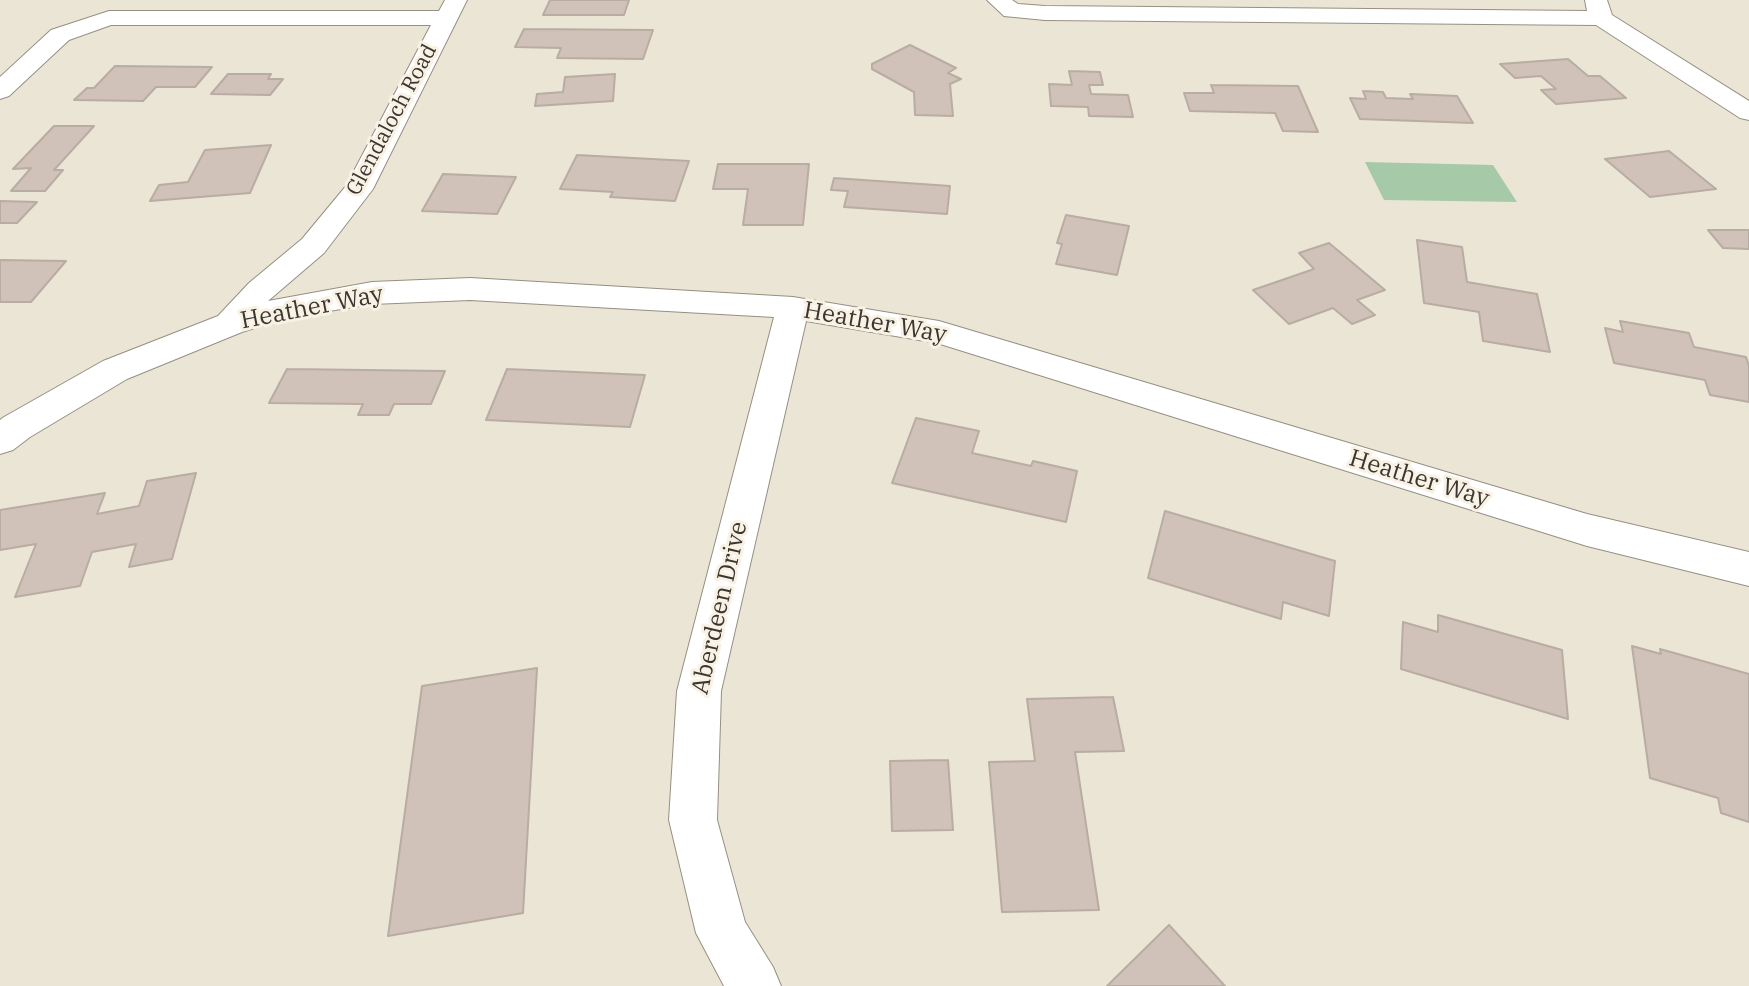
<!DOCTYPE html>
<style>
body{margin:0}
canvas{display:block;background:#ebe5d6}
</style>
<canvas width="1749" height="986"></canvas>
<script>
const ctx = document.querySelector('canvas').getContext('2d');
ctx.lineJoin = 'round';
function fillPath(path, color) {
  ctx.fillStyle = color;
  ctx.fill(path, 'evenodd');
}
function poly(rows) {
  const path = new Path2D();
  for (const r of rows) {
    path.moveTo(r[0], r[1]);
    for (let i = 2; i < r.length; i += 2) path.lineTo(r[i], r[i + 1]);
  }
  return path;
}
function strokePath(path, color, width, dash) {
  ctx.strokeStyle = color;
  ctx.lineWidth = width;
  ctx.lineCap = dash ? 'butt' : 'round';
  ctx.setLineDash(dash || []);
  ctx.stroke(path);
}
function label(font, color, halo, rows, align = 'center') {
  ctx.font = font + ' "IBM Plex Serif",serif';
  ctx.lineWidth = 6;
  ctx.setLineDash([]);
  ctx.textBaseline = 'middle';
  ctx.strokeStyle = halo;
  ctx.fillStyle = color;
  for (const [text, x, y, turn = 0] of rows) {
    ctx.save();
    ctx.translate(x, y);
    ctx.rotate((+turn || 0) * Math.PI / 180);
    ctx.textAlign = isNaN(turn) ? turn : align;
    if (halo) ctx.strokeText(text, 0, 0);
    ctx.fillText(text, 0, 0);
    ctx.restore();
  }
}
fillPath(poly([
 [1365,162,1493,165,1517,202,1384,200]
]), '#a6caa7');
const building = poly([
 [550,0,629,0,624,15,543,15,550,0],
 [524,29,653,30,643,59,557,58,561,48,515,47,524,29],
 [910,45,956,68,948,73,961,79,950,84,953,116,915,115,914,92,872,69,872,64,910,45],
 [1568,59,1588,76,1600,76,1626,98,1556,104,1541,90,1556,89,1541,76,1515,78,1500,64,1568,59],
 [115,66,212,67,195,87,156,87,143,101,74,100,87,88,94,88,115,66],
 [1069,71,1100,72,1103,85,1089,85,1091,94,1128,95,1133,117,1089,116,1088,107,1051,106,1049,84,1072,85,1069,71],
 [228,74,271,74,268,79,283,79,270,95,211,94,228,74],
 [615,74,613,101,535,106,537,94,563,92,565,77,615,74],
 [1211,85,1298,86,1318,132,1283,131,1275,113,1190,111,1184,93,1214,93,1211,85],
 [1363,91,1383,92,1386,98,1413,99,1410,94,1457,96,1473,123,1360,119,1350,98,1366,99,1363,91],
 [54,126,94,126,54,170,63,170,45,191,11,191,31,168,13,169,54,126],
 [271,145,250,193,150,201,159,185,188,182,205,150,271,145],
 [1669,151,1716,189,1650,197,1605,159,1669,151],
 [577,155,689,161,675,201,610,197,613,192,560,189,577,155],
 [718,164,809,164,803,225,743,225,748,189,713,189,718,164],
 [443,174,516,177,497,214,422,211,443,174],
 [834,178,950,186,947,214,844,207,848,191,831,190,834,178],
 [0,201,37,202,17,223,0,223,0,201],
 [1066,215,1129,226,1117,275,1056,264,1062,244,1057,243,1066,215],
 [1708,230,1749,230,1749,249,1723,248,1708,230],
 [1417,240,1462,247,1467,282,1537,294,1550,352,1483,341,1479,312,1424,303,1417,240],
 [1329,243,1385,290,1357,300,1375,315,1352,324,1333,308,1289,324,1253,290,1314,269,1299,253,1329,243],
 [0,260,66,261,31,302,0,302,0,260],
 [1620,321,1689,333,1694,347,1746,357,1749,366,1749,402,1710,395,1705,380,1614,363,1605,328,1623,332,1620,321],
 [287,369,445,371,431,404,394,404,389,415,358,415,363,404,269,403,287,369],
 [507,369,645,375,630,427,486,420,507,369],
 [916,418,979,431,972,453,1031,466,1033,461,1077,471,1066,522,892,483,916,418],
 [196,473,172,559,129,567,136,544,92,552,80,586,15,597,36,544,0,550,0,510,105,493,97,514,139,506,147,481,196,473],
 [1165,511,1335,561,1329,616,1283,602,1281,619,1148,578,1165,511],
 [1438,615,1562,650,1568,719,1401,669,1403,622,1438,632,1438,615],
 [1632,646,1661,654,1660,649,1749,674,1749,822,1721,813,1718,798,1650,778,1632,646],
 [537,668,523,913,388,936,422,686,537,668],
 [1113,697,1124,751,1075,752,1099,910,1002,912,989,762,1035,761,1027,699,1113,697],
 [948,760,953,830,892,831,890,761,948,760],
 [1169,925,1225,986,1107,986,1169,925]
]);
fillPath(building, '#d0c2b8');
strokePath(building, '#b9aca2', 2);
const minor = poly([
 [445,0,467,0,373,189,324,253,268,301,372,282,470,278,793,297,939,321,1587,514,1749,552,1749,586,1587,546,937,343,806,321,721,691,717,820,745,922,773,967,781,986,724,986,696,933,669,820,677,691,774,317,470,300,372,304,286,318,242,332,127,379,30,437,13,450,0,454,0,420,4,417,103,361,218,316,249,283,302,239,346,186,431,25,111,25,69,40,9,96,0,99,0,77,51,30,109,11,439,11,445,0],
 [987,0,1012,0,1018,4,1045,6,1587,11,1585,0,1607,0,1612,15,1749,101,1749,120,1740,118,1596,25,1045,20,1004,16,987,0]
]);
strokePath(minor, '#969082', 2);
fillPath(minor, '#fff');
label('21px', '#3a3732', '#f9f2e4', [
 ["Glendaloch Road",392,120,-62]
]);
label('24px', '#3a3732', '#f9f2e4', [
 ["Heather Way",312,308,-11],
 ["Heather Way",875,323,10],
 ["Heather Way",1419,479,17],
 ["Aberdeen Drive",720,608,-77]
]);
</script>
